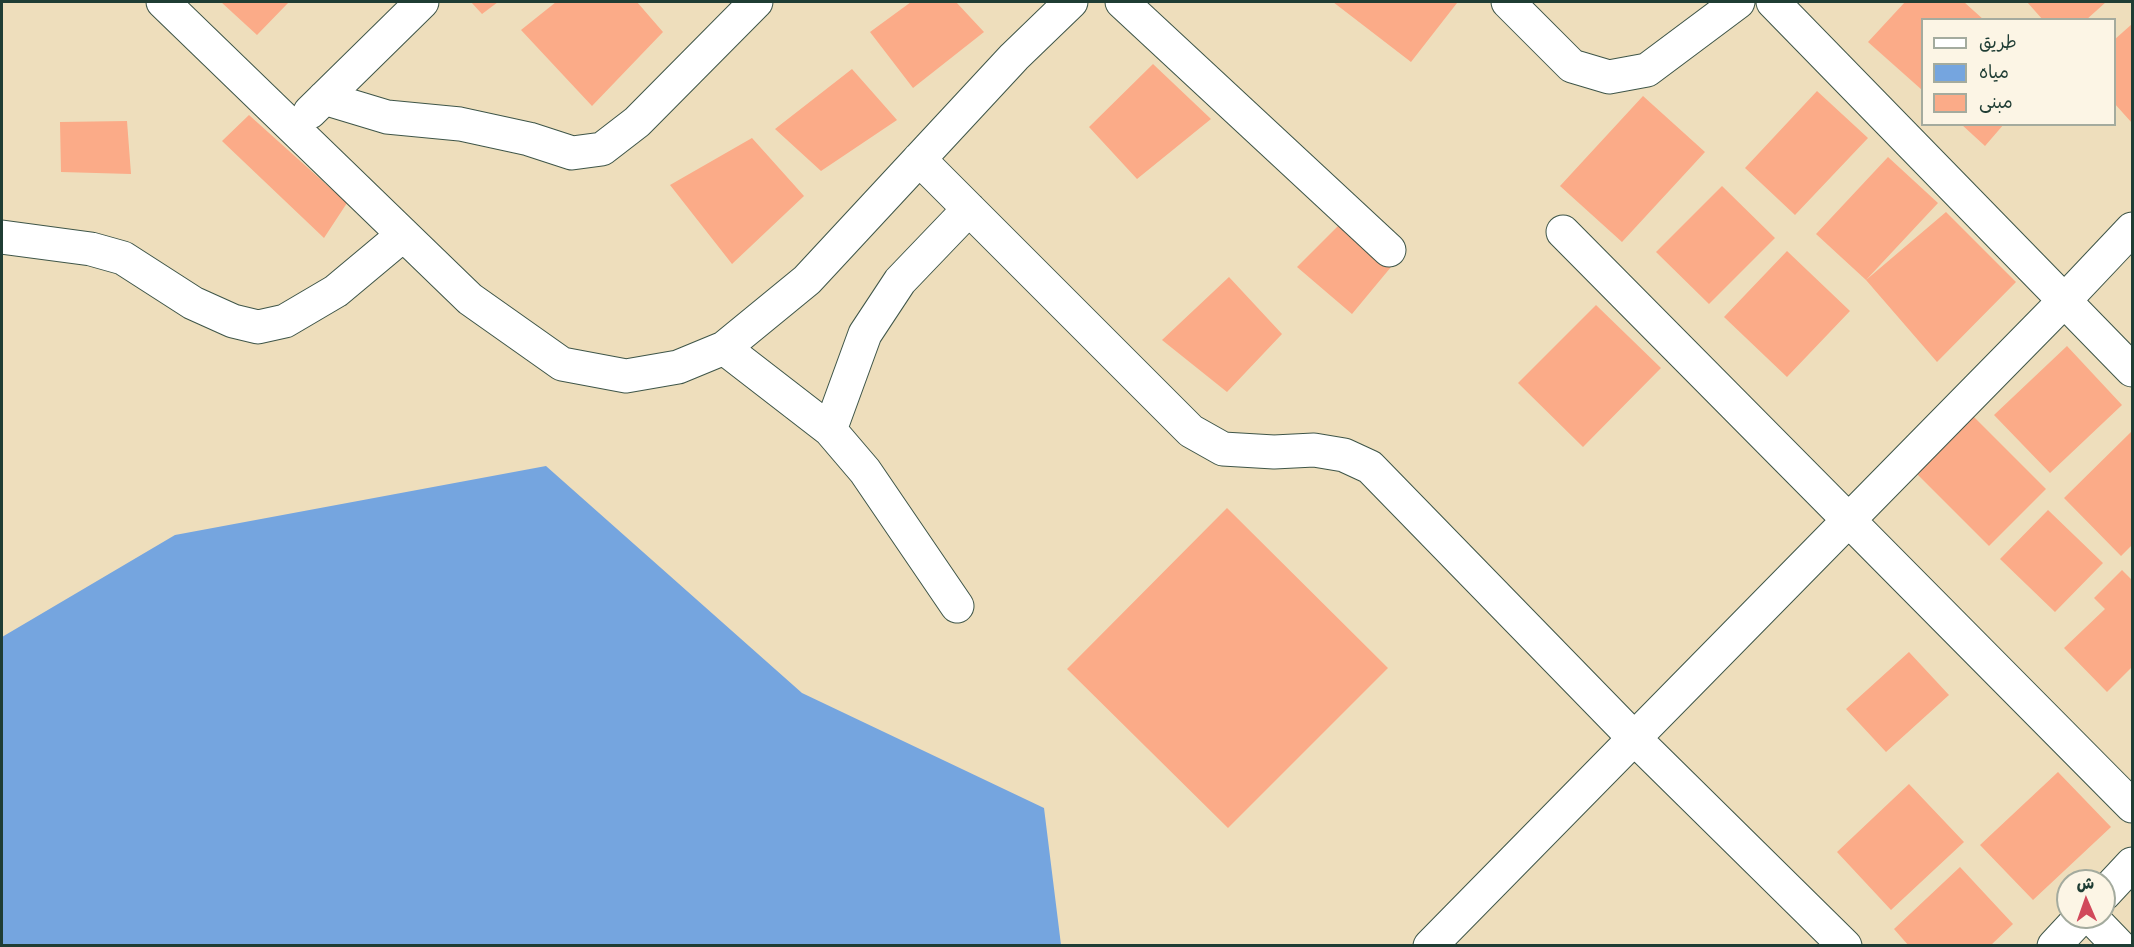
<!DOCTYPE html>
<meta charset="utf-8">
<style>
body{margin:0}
#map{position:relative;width:2134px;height:947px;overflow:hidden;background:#eedebc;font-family:Delius,"Playpen Sans Arabic",sans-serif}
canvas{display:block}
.frame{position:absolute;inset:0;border:3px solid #1f3d34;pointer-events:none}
.legend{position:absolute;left:1921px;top:18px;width:195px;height:108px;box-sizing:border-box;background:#fcf5e5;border:2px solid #a4ab9e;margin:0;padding:8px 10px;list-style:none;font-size:18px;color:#1f3d34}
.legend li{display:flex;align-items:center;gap:12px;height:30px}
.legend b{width:30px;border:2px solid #a4ab9e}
.north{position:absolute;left:2056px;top:869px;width:60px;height:60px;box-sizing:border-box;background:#fcf5e5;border:2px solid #a4ab9e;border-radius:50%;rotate:358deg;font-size:16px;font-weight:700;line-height:24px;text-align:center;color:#1f3d34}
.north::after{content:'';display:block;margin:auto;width:21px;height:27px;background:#d1495b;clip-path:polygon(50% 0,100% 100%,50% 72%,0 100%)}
</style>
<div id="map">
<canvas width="2134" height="947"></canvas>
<div class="frame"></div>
<ul class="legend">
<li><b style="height:8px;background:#fff"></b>طريق</li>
<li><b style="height:16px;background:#75a5df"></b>مياه</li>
<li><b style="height:16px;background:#fbab88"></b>مبنى</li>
</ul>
<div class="north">ش</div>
</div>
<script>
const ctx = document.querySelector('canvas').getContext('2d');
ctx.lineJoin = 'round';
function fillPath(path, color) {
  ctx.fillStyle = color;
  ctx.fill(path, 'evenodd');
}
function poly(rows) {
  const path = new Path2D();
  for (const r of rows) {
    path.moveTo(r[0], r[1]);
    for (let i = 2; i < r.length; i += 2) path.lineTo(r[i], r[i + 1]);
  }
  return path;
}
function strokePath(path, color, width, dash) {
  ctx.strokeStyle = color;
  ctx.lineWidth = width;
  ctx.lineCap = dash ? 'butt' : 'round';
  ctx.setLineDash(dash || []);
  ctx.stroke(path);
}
fillPath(poly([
 [546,466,802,693,1044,808,1061,945,2,945,2,637,175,535]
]), '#75a5df');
fillPath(poly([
 [221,2,289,2,257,35],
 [471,2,498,2,482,14],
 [556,2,637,2,663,32,592,106,521,30],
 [911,2,956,2,984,32,913,88,870,32],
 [1333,2,1456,2,1457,3,1411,62],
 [1905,2,1964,2,1984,20,1922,20,1922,90,1868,42],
 [2027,2,2106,2,2086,20,2043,20],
 [2132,24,2132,123,2114,103,2114,40],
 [1153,64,1211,119,1137,179,1089,127],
 [852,69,897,120,821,171,775,129],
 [1817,91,1868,138,1795,215,1745,168],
 [1643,96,1705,152,1622,242,1560,186],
 [249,115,347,203,324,238,222,141],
 [127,121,131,174,61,172,60,122],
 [1961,124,2004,124,1985,146],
 [752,138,804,196,732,264,670,185],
 [1888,157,1938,203,1866,280,1946,212,2016,282,1937,362,1866,280,1816,234],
 [1722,186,1775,238,1709,304,1656,252],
 [1340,224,1391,267,1352,314,1297,267],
 [1787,251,1850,311,1787,377,1724,317],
 [1229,277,1282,334,1227,392,1162,340],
 [1596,305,1661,368,1583,447,1518,383],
 [2067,346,2122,405,2050,473,1994,415],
 [1972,415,2046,489,1989,546,1915,472],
 [2132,431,2132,545,2121,556,2064,498],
 [1227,508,1388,668,1228,828,1067,669],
 [2048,510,2103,563,2055,612,2000,559],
 [2122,570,2132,580,2132,667,2107,692,2064,648,2105,609,2094,598],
 [1909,652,1949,695,1886,752,1846,709],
 [2058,772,2111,827,2033,900,1980,845],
 [1909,784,1964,842,1891,910,1837,852],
 [1960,867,2013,924,1990,946,1909,946,1894,929]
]), '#fbab88');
const street = poly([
 [163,2,470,299,562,364,626,376,678,367,724,348,807,280,1014,57,1071,2],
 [1122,2,1389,250],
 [1508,2,1572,66,1609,77,1647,70,1738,2],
 [1773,2,2132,370],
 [324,98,387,117,460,124,529,139,572,153,602,149,637,122,756,2],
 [310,112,422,2],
 [919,159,1191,431,1223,449,1274,452,1314,450,1344,455,1370,467,1635,739,1845,946],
 [1563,232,2132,806],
 [2,237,91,249,123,258,193,303,233,321,258,327,285,321,336,291,403,235],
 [724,348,830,430,865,471,957,606],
 [830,430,865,334,900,281,969,209],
 [2104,894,2132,864],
 [2091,917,2119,946],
 [1430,946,2064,301,2132,229],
 [2054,946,2081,917]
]);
strokePath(street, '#3e5548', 35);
strokePath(street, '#fff', 33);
</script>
